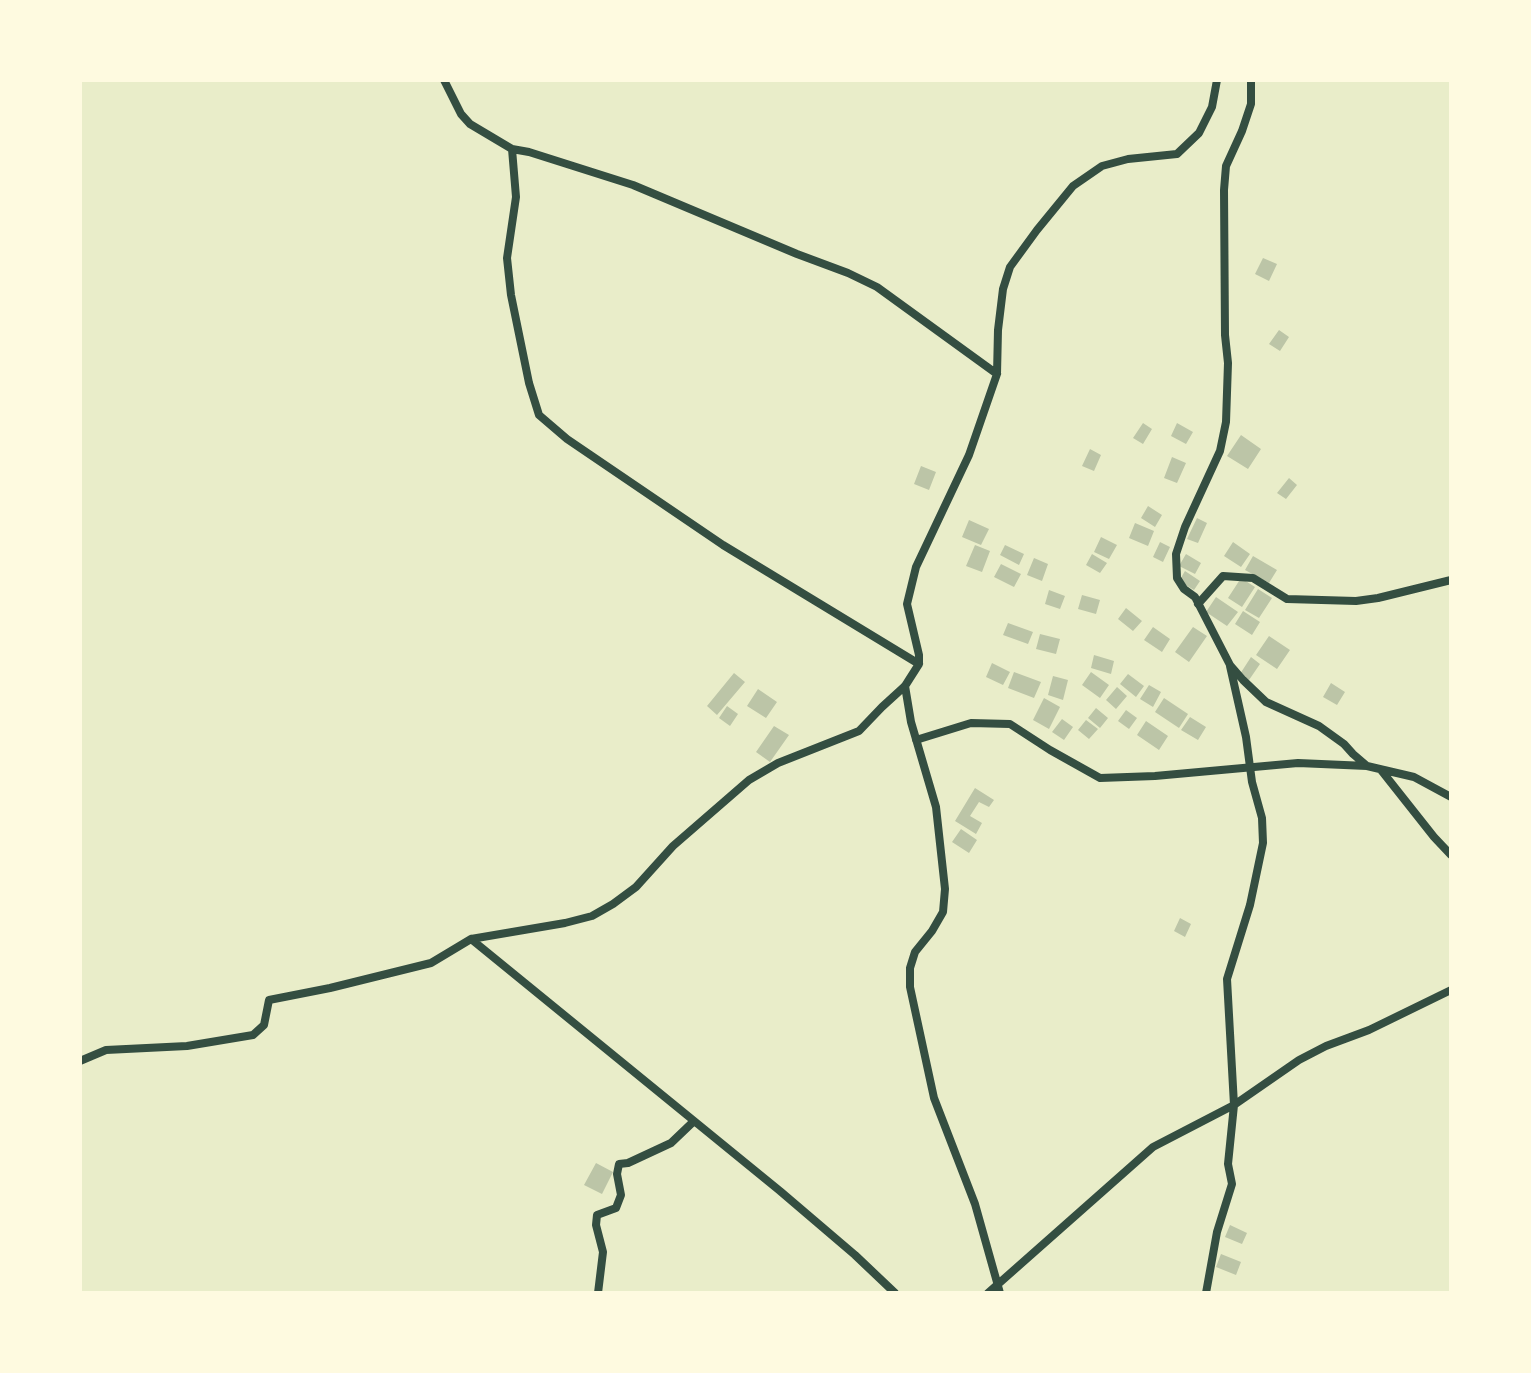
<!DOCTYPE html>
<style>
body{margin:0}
#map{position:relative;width:1531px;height:1373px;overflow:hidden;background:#e9edc9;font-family:"Golos Text",sans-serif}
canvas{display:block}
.frame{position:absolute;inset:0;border:82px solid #fefae0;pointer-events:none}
</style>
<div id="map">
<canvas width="1531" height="1373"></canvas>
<div class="frame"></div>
</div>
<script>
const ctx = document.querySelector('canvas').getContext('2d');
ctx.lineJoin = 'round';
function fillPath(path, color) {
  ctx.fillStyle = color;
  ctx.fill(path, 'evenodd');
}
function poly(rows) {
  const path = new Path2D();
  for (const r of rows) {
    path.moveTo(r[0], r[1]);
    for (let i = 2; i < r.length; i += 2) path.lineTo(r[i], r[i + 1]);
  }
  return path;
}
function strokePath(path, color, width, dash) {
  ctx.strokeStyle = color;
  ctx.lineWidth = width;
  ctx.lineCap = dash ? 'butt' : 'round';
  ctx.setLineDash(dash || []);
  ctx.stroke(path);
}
fillPath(poly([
 [1263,258,1277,264,1269,281,1255,274],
 [1279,330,1289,337,1280,351,1269,344],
 [1143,423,1152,429,1143,444,1133,438],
 [1177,423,1193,432,1186,444,1171,436],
 [1241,435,1261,449,1248,469,1227,456],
 [1090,449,1101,455,1094,471,1082,466],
 [1172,457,1186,463,1177,483,1164,478],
 [921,466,936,472,929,490,914,484],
 [1289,478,1297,485,1286,499,1277,493],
 [1148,506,1162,515,1155,527,1141,518],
 [1197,518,1207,523,1198,543,1187,539],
 [969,520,989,529,981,545,962,537],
 [1135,523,1154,531,1148,546,1129,538],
 [1101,537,1117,545,1109,559,1094,552],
 [1160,542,1170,547,1163,562,1153,557],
 [1233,542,1250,554,1241,567,1224,556],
 [975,545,990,551,982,572,966,566],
 [1005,545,1024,554,1019,565,1000,555],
 [1092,554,1107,563,1100,573,1086,565],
 [1186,554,1201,563,1195,574,1179,566],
 [1253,556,1277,570,1269,583,1245,570],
 [1034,558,1048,564,1042,581,1027,575],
 [1001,564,1021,574,1014,587,994,577],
 [1185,571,1200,581,1194,590,1179,581],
 [1241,578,1255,587,1242,607,1228,598],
 [1258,589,1272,598,1259,618,1245,610],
 [1049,590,1065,596,1060,609,1045,604],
 [1082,595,1100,600,1096,614,1078,609],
 [1216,597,1238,612,1227,626,1206,612],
 [1126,608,1142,621,1133,631,1118,619],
 [1243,611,1260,622,1252,635,1235,624],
 [1008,623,1033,632,1028,644,1003,635],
 [1153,627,1170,639,1162,652,1144,640],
 [1193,627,1207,636,1189,662,1175,652],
 [1040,634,1060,639,1056,654,1036,649],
 [1269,636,1290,650,1277,669,1256,655],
 [1094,655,1114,661,1111,674,1091,668],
 [1251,657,1260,664,1249,680,1240,674],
 [992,663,1010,672,1003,685,986,677],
 [1014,672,1041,682,1034,698,1008,688],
 [1091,672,1109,685,1100,698,1082,685],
 [734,673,745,682,717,715,707,706],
 [1128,674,1144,686,1136,697,1120,684],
 [1053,676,1068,680,1063,700,1048,695],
 [1331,683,1345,692,1337,705,1323,697],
 [1149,685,1161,692,1153,707,1140,699],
 [1117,687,1127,696,1116,709,1106,700],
 [758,689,777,702,766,718,747,706],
 [1044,698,1060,707,1049,729,1033,720],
 [1164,698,1188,714,1179,728,1155,712],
 [727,706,738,714,730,726,719,718],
 [1096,708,1108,718,1100,728,1088,718],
 [1126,710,1137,718,1129,729,1118,721],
 [1190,717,1206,727,1198,740,1181,730],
 [1062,719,1073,727,1064,740,1052,732],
 [1086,720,1098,729,1089,739,1078,730],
 [1146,721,1168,736,1159,750,1137,735],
 [774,726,789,735,770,762,756,752],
 [975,788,994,800,989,807,979,802,970,816,982,823,976,834,955,821],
 [961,829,977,840,969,853,952,842],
 [1180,918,1191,924,1185,937,1174,931],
 [596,1163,613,1172,602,1194,584,1185],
 [1230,1225,1247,1233,1242,1244,1225,1237],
 [1221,1254,1241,1262,1236,1275,1216,1267]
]), '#bcc5a7');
strokePath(poly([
 [444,80,461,114,470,124,512,149,529,152,633,185,797,254,848,273,877,287,997,374],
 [1251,80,1251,104,1242,131,1226,166,1224,190,1225,335,1228,363,1226,422,1220,451,1185,527,1176,554,1177,578,1184,589,1195,597,1230,665,1243,680,1266,702,1319,726,1344,744,1353,754,1367,766,1414,777,1451,797],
 [512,149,516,197,507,258,511,295,529,383,539,415,567,439,723,545,919,664],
 [1198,604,1223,576,1253,578,1287,599,1356,601,1378,598,1451,580],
 [905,686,911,722,936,807,945,889,943,912,932,931,915,952,910,968,910,987,934,1098,975,1204,1000,1293],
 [916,740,971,723,1010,724,1050,750,1100,778,1155,776,1298,763,1367,766],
 [1381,770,1434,837,1451,855],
 [471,939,780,1191,855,1255,895,1293],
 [80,1061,106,1050,187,1046,253,1035,264,1025,269,1000,330,988,431,963,471,939,565,923,592,916,613,904,636,887,673,846,749,780,778,763,859,731,882,707,905,686,919,664,919,655,907,604,916,567,969,455,997,374,998,330,1003,289,1010,267,1037,230,1073,186,1102,166,1128,159,1177,154,1199,133,1212,107,1217,80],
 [598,1293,603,1252,596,1225,597,1215,616,1208,621,1195,617,1174,619,1164,628,1163,671,1143,693,1122],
 [988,1293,1153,1147,1234,1105,1299,1060,1326,1046,1369,1030,1451,990],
 [1206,1293,1217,1232,1232,1184,1228,1164,1234,1105,1227,979,1250,905,1263,843,1262,818,1252,782,1246,737,1230,666]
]), '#344e41', 8);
</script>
